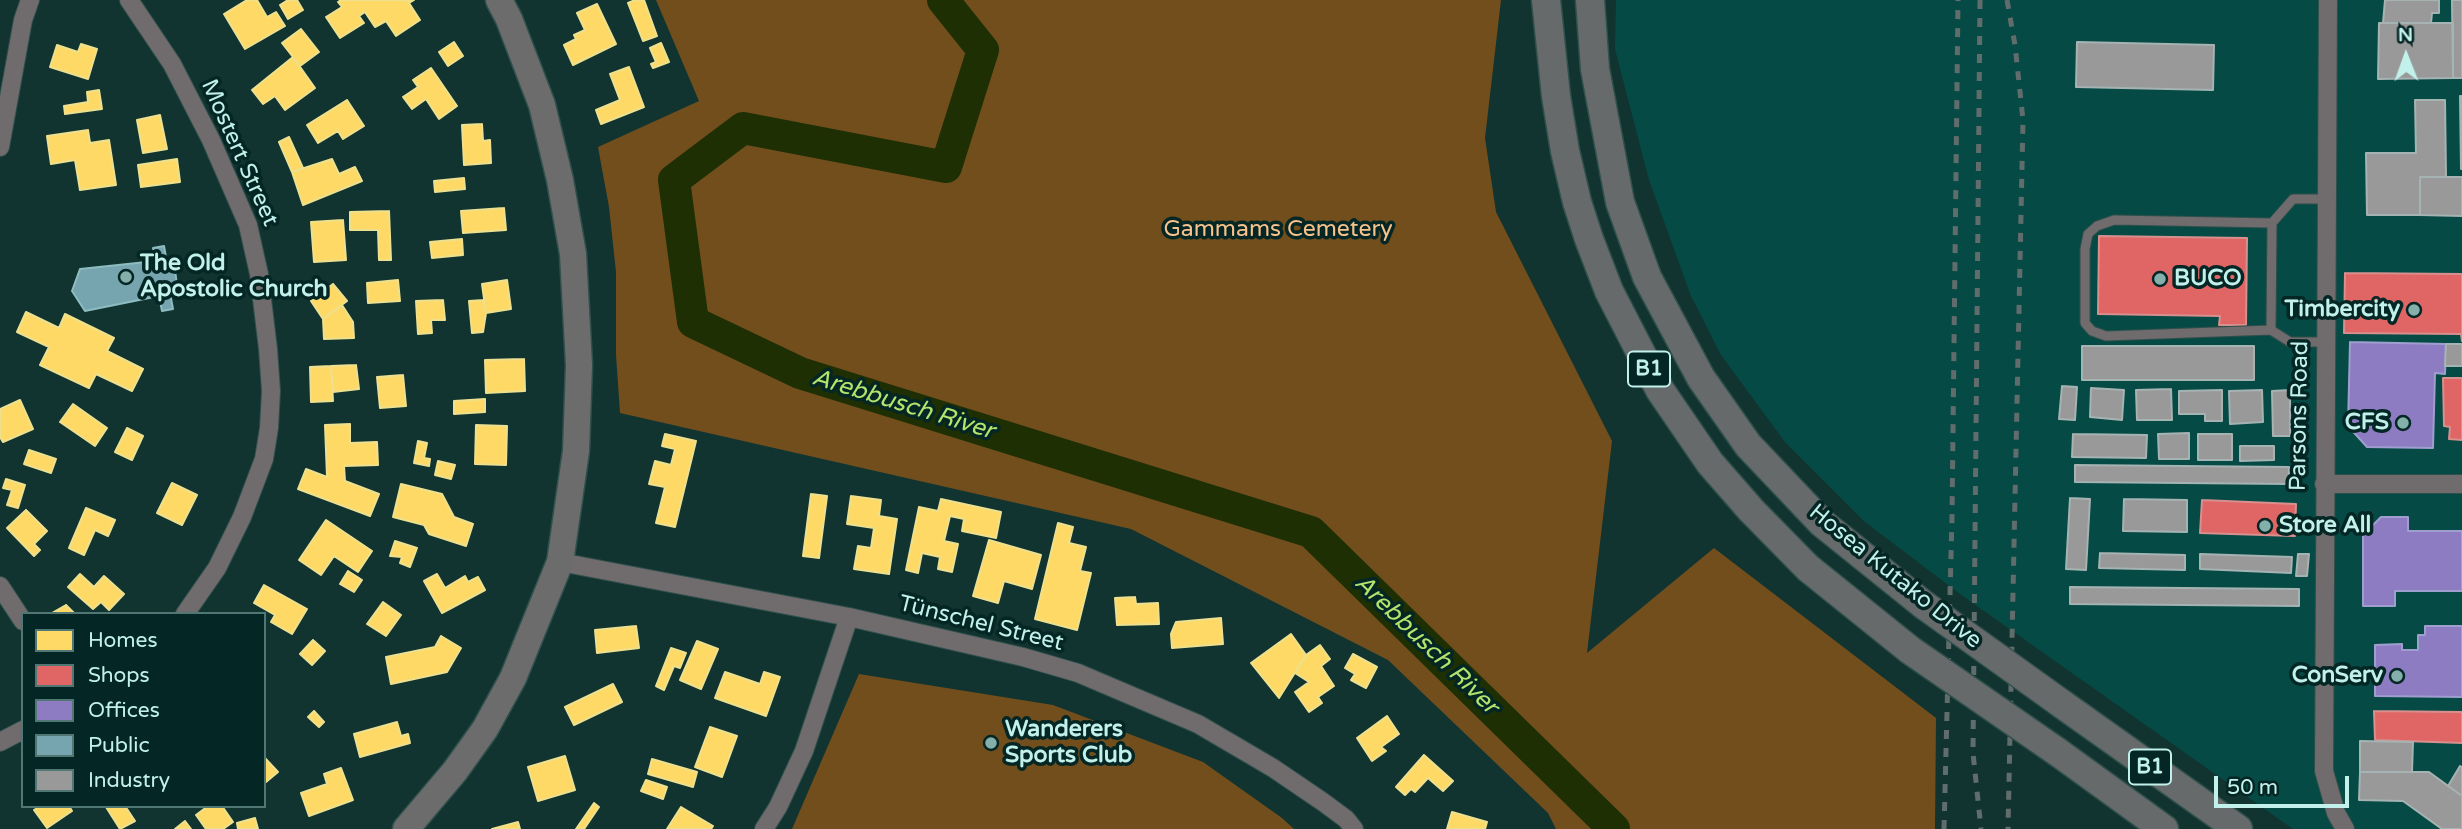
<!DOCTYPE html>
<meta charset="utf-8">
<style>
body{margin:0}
#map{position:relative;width:2462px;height:829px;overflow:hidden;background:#113431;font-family:"Varela Round",sans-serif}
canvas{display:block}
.legend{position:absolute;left:21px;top:612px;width:245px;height:196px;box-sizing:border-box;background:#042624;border:2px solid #507774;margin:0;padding:9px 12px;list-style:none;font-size:21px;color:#c2f1eb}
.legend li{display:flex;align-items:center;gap:14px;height:35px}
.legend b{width:35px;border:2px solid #507774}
.north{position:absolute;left:2371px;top:21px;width:70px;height:70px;-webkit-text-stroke:5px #042624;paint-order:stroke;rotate:359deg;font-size:19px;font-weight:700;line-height:28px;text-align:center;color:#c2f1eb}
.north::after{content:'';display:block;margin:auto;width:24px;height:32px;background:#c2f1eb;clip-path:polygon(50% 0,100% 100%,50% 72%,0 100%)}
.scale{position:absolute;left:2214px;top:776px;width:135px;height:32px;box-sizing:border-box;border:4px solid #c2f1eb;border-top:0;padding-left:9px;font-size:21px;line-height:24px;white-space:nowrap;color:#c2f1eb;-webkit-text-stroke:5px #042624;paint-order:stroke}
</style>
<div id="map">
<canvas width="2462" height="829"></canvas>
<ul class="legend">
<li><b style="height:19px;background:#ffd966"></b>Homes</li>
<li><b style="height:19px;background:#e06666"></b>Shops</li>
<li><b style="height:19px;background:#8e7cc3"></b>Offices</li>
<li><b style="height:19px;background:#76a5af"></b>Public</li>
<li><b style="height:19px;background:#999"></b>Industry</li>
</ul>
<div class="north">N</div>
<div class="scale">50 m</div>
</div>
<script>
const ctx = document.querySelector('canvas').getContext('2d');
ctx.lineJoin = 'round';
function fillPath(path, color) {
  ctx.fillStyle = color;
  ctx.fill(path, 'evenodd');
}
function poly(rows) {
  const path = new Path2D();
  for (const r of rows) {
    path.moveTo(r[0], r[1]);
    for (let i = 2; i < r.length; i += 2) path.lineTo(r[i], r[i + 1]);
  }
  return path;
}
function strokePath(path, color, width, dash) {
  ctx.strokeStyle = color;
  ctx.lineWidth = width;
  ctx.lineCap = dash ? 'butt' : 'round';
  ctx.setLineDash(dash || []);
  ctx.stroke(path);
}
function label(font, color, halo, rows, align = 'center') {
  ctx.font = font + ' "Varela Round",sans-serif';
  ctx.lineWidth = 7;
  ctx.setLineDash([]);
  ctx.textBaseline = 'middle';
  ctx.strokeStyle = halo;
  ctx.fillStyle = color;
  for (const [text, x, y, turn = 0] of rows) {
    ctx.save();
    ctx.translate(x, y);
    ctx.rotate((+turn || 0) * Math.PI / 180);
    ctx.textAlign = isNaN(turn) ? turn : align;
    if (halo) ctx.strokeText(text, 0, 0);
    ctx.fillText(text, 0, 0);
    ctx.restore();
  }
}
fillPath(poly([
 [1616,0,2462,0,2462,829,2293,829,1960,594,1865,522,1785,442,1721,355,1691,296,1649,180,1615,49]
]), '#064a45');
fillPath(poly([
 [656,0,1501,0,1485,138,1496,212,1612,441,1587,653,1714,548,1936,718,1935,829,1556,829,1548,813,1388,660,1131,529,620,413,616,355,616,272,609,207,598,147,699,101],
 [859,674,1053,705,1203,762,1282,818,1294,829,792,829]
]), '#724e1d');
const homes = poly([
 [247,0,257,0,267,17,276,12,285,26,245,49,224,14,247,0],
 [288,0,297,0,303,10,288,19,280,5,288,0],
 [341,0,414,0,409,3,420,20,396,36,386,21,375,27,365,12,359,16,364,23,340,38,326,17,342,7,338,2,341,0],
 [635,0,644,0,657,36,643,41,628,3,635,0],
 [597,4,616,44,573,65,564,45,576,39,574,35,585,30,577,13,597,4],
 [301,29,319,52,300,66,282,43,301,29],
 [454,42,463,56,448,66,439,52,454,42],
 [661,43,669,62,653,68,651,64,656,62,650,48,661,43],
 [81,44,97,49,88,79,50,67,57,45,78,52,81,44],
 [293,57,315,88,285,110,275,96,263,104,252,90,293,57],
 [629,67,644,107,601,124,596,110,620,100,610,74,629,67],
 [431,68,457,106,439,119,426,99,412,109,403,97,418,87,413,80,431,68],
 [99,90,102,109,65,114,64,106,88,102,87,92,99,90],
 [347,100,364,126,343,139,338,131,318,143,307,125,347,100],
 [160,115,167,149,143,153,137,120,160,115],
 [482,124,483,141,490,140,491,163,464,165,462,125,482,124],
 [88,130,90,143,109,140,116,185,80,190,75,160,51,164,47,136,88,130],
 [289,137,303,168,292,172,279,142,289,137],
 [177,159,180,182,141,187,138,165,177,159],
 [332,159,339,174,355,167,362,181,303,205,292,172,332,159],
 [464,178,465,189,435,192,434,181,464,178],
 [504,208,506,230,463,233,461,211,504,208],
 [389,211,391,260,379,260,378,230,350,230,350,212,389,211],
 [343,220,346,260,314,262,311,222,343,220],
 [462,239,463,255,432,258,430,242,462,239],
 [398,280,400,301,368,303,367,283,398,280],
 [507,280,511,309,486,313,482,284,507,280],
 [333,284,347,301,323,319,311,301,333,284],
 [443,300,445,320,431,320,432,333,418,334,416,301,443,300],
 [484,300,486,313,483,332,472,333,469,301,484,300],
 [342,305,353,322,354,338,324,339,323,319,342,305],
 [26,312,59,328,65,314,114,338,107,351,143,369,132,391,96,374,89,388,40,365,49,347,17,332,26,312],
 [524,359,525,391,486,393,485,360,524,359],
 [356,365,359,389,333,392,331,366,356,365],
 [331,366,333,401,311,402,310,367,331,366],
 [403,375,406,406,380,408,377,377,403,375],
 [485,399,485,412,454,414,454,401,485,399],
 [20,400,33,429,3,442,0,437,0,409,20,400],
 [73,404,107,428,95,446,60,422,73,404],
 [350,424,350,443,377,442,378,465,344,466,345,481,379,494,370,516,298,489,306,469,327,477,325,425,350,424],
 [476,425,507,426,506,465,475,464,476,425],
 [127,428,143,436,132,460,115,452,127,428],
 [665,434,696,441,675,527,656,523,665,487,649,484,655,461,671,465,675,449,662,446,665,434],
 [418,441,427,443,424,458,430,459,429,466,414,463,418,441],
 [29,450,56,459,51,473,24,464,29,450],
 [438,461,455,465,451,479,435,475,438,461],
 [6,479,25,485,18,508,7,505,12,490,3,488,6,479],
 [172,483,197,495,182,525,157,513,172,483],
 [401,484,442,494,454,517,473,524,466,546,429,534,424,525,393,517,401,484],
 [811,494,827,496,819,558,803,556,811,494],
 [851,496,881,500,879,516,897,519,889,574,854,569,858,546,871,548,874,528,847,524,851,496],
 [941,499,1001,512,996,538,962,531,964,519,950,516,944,541,958,544,952,572,938,569,940,557,922,553,918,573,906,570,919,507,938,511,941,499],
 [86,508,115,520,108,536,95,530,84,555,69,548,86,508],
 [26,510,47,531,34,544,40,550,34,556,7,528,26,510],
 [326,520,372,551,358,572,334,556,321,575,299,560,326,520],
 [1058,523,1073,527,1069,543,1086,547,1080,571,1091,573,1077,630,1035,619,1058,523],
 [989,540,1041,555,1032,589,1004,581,998,603,973,596,989,540],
 [395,541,417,548,410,567,400,563,402,557,390,556,395,541],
 [348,571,362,580,354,592,340,584,348,571],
 [80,574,94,587,104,576,124,594,109,610,101,602,93,609,68,587,80,574],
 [437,574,445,588,465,576,468,582,478,577,485,590,442,613,424,581,437,574],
 [264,585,307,609,292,634,271,622,275,615,254,603,264,585],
 [1135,597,1136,604,1158,603,1159,624,1117,625,1115,598,1135,597],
 [383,602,401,615,386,636,367,624,383,602],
 [66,605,75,614,52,613,66,605],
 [1221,618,1223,644,1172,648,1171,634,1176,622,1221,618],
 [636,626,639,648,597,653,595,630,636,626],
 [1291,634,1306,655,1279,698,1251,663,1291,634],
 [441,636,461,648,447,672,391,684,386,657,435,647,441,636],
 [313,640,325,651,312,665,300,654,313,640],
 [697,641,718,649,701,689,680,680,697,641],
 [1320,645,1330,659,1321,666,1334,686,1318,697,1322,703,1309,712,1295,692,1309,682,1295,673,1306,655,1320,645],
 [671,648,686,653,680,668,674,666,664,690,656,686,671,648],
 [1353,654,1377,667,1366,688,1351,680,1355,674,1345,668,1353,654],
 [725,672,760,684,764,672,780,677,766,716,715,698,725,672],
 [613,684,622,702,574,725,565,707,613,684],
 [314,711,324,722,319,727,308,717,314,711],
 [1387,716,1399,734,1381,747,1386,751,1372,761,1357,738,1387,716],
 [397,722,401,736,408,734,410,743,360,757,354,734,397,722],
 [710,727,737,736,722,777,695,767,710,727],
 [1424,755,1453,781,1443,791,1428,778,1415,792,1411,789,1405,795,1396,787,1424,755],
 [565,756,575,790,538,801,528,767,565,756],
 [264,757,278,772,266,782,264,781,264,757],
 [652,759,697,772,693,787,648,774,652,759],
 [341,768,353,800,309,816,301,793,327,784,324,774,341,768],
 [646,780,667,787,663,799,641,791,646,780],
 [594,803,599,807,584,829,576,829,594,803],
 [40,806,69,806,72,811,47,828,34,810,40,806],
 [107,806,125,806,135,821,120,829,106,807,107,806],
 [208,806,222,806,233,822,223,829,206,829,196,815,208,806],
 [681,807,713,826,711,829,667,829,681,807],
 [1452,812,1487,822,1485,829,1447,829,1452,812],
 [255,818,258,829,238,829,237,823,255,818],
 [185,821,191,829,175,829,185,821],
 [518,822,520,829,492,829,518,822]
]);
fillPath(homes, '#ffd966');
strokePath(homes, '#ede08e', 2);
const shops = poly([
 [2099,236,2247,238,2246,325,2219,325,2220,316,2098,314,2099,236],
 [2345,273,2462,274,2462,341,2461,334,2344,333,2345,273],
 [2443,378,2462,378,2462,440,2449,439,2450,427,2444,426,2443,378],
 [2202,500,2296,504,2295,536,2200,533,2202,500],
 [2374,711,2462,712,2462,743,2375,740,2374,711]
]);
fillPath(shops, '#e06666');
strokePath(shops, '#d7908e', 2);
const offices = poly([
 [2350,342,2446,344,2445,374,2435,373,2433,448,2367,447,2348,426,2350,342],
 [2381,517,2408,517,2408,531,2462,531,2462,591,2395,591,2395,606,2363,606,2363,535,2381,517],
 [2425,626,2462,626,2462,697,2375,696,2375,645,2402,644,2402,650,2418,650,2418,635,2425,635,2425,626]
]);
fillPath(offices, '#8e7cc3');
strokePath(offices, '#9e9fcf', 2);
const public = poly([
 [164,246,167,263,174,261,177,286,169,288,173,309,162,311,159,296,85,311,72,291,80,269,156,261,153,248,164,246]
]);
fillPath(public, '#76a5af');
strokePath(public, '#8dbcc1', 2);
const industry = poly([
 [2385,0,2439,0,2439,13,2432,13,2431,23,2383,23,2385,0],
 [2452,0,2462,0,2462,78,2453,78,2452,0],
 [2379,23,2453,23,2453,78,2378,79,2379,23],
 [2077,42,2214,45,2213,90,2076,87,2077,42],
 [2460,96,2462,96,2462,169,2461,169,2460,96],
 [2415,100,2445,100,2446,177,2420,177,2420,215,2367,215,2366,153,2416,153,2415,100],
 [2420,177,2462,177,2462,216,2420,215,2420,177],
 [2446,344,2462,344,2462,366,2445,366,2446,344],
 [2082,346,2254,346,2254,380,2082,380,2082,346],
 [2062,386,2077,387,2075,420,2059,419,2062,386],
 [2091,388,2124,390,2122,420,2090,417,2091,388],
 [2171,389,2172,420,2137,420,2136,390,2171,389],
 [2222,390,2222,421,2205,421,2205,414,2179,414,2179,391,2222,390],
 [2262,390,2263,422,2230,424,2229,391,2262,390],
 [2290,390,2290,436,2273,436,2272,391,2290,390],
 [2189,433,2189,459,2159,459,2158,434,2189,433],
 [2073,434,2147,435,2146,458,2072,457,2073,434],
 [2198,434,2232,434,2232,460,2198,460,2198,434],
 [2240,446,2274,446,2274,460,2240,461,2240,446],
 [2075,465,2289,467,2289,484,2075,482,2075,465],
 [2070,498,2090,499,2086,570,2066,569,2070,498],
 [2124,499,2187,500,2187,532,2123,531,2124,499],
 [2100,553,2185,555,2185,570,2099,568,2100,553],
 [2200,554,2292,557,2291,573,2200,569,2200,554],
 [2298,554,2309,554,2307,576,2296,576,2298,554],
 [2070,587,2299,589,2299,606,2070,604,2070,587],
 [2360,741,2413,742,2412,772,2360,772,2360,741],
 [2460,766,2462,767,2462,796,2448,786,2460,766],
 [2360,772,2429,772,2462,796,2462,829,2442,829,2403,801,2359,800,2360,772]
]);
fillPath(industry, '#999');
strokePath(industry, '#a5b3b2', 2);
strokePath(poly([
 [943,0,983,50,946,167,743,128,674,180,693,322,800,373,1311,532,1614,829]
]), '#1e2f04', 32);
const lane = poly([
 [2271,330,2106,336,2092,331,2085,323,2085,249,2088,234,2097,226,2114,220,2272,223],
 [2325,342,2290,342,2271,330,2272,223,2293,199,2328,199]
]);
const street = poly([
 [129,0,172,64,211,140,248,225,259,274,268,349,271,391,269,428,264,459,242,517,217,568,185,614],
 [2328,0,2324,771,2336,813,2345,829],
 [0,147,23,20,30,0],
 [2324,484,2462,484],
 [560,562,849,617,1023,657,1078,673,1198,724,1273,768,1323,802,1346,819,1354,829],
 [0,586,23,621],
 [0,742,23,730],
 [764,829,778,807,804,751,849,617]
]);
const secondary = poly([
 [406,829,455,771,485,729,513,678,560,562,576,451,579,365,573,254,560,180,542,105,509,19,499,0]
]);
const primary = poly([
 [1546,0,1556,96,1565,151,1577,202,1589,239,1609,291,1660,390,1710,463,1751,510,1808,568,1910,650],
 [1590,0,1595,69,1620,202,1647,277,1701,378,1748,445,1822,523,1924,605],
 [2062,704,2238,829],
 [2059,753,2164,829]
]);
strokePath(lane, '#30504c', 11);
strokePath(street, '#30504c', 20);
strokePath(secondary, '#30504c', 29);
strokePath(primary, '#30504c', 31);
strokePath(lane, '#706b6c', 9);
strokePath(street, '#706b6c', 18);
strokePath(secondary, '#6d6c6d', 26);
strokePath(primary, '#676a6b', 28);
strokePath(poly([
 [1980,0,1973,753,1981,829],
 [2007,0,2015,45,2023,120,2008,829],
 [1944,829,1952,517,1958,0]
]), '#606d6c', 5, [9, 9]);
const primaryBridge = poly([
 [1924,605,2062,704],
 [1910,650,2059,753]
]);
strokePath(primaryBridge, '#30504c', 31, []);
strokePath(primaryBridge, '#676a6b', 28);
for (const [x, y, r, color] of [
 [126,277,7,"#84afaa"],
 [2160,279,7,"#84afaa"],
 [2414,310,7,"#84afaa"],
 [2403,423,7,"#84afaa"],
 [2265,526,7,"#84afaa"],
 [2397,676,7,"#84afaa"],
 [991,743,7,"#84afaa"]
]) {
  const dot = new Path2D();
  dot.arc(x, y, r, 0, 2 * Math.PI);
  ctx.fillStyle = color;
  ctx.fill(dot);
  strokePath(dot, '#042624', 2.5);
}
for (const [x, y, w] of [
 [1649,369,42],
 [2150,767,42]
]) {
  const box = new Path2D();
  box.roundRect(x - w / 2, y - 17.5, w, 35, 5);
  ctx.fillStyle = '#042624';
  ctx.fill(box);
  strokePath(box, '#c2f1eb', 2);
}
label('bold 21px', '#c2f1eb', null, [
 ["B1",1649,369],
 ["B1",2150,767]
]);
label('23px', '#c2f1eb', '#042624', [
 ["Mostert Street",239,153,66],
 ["Parsons Road",2300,416,-89],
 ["Hosea Kutako Drive",1895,577,39],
 ["Tünschel Street",981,624,14]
]);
label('23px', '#f7c28b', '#042624', [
 ["Gammams Cemetery",1278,230]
]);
label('bold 23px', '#c2f1eb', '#042624', [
 ["The Old",140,264],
 ["Apostolic Church",140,290],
 ["BUCO",2174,279],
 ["Timbercity",2400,310,"right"],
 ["CFS",2389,423,"right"],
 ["Store All",2279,526],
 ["ConServ",2383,676,"right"],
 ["Wanderers",1005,730],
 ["Sports Club",1005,756]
], 'left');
label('italic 24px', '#b5e46d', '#042624', [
 ["Arebbusch River",903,405,17],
 ["Arebbusch River",1426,645,44]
]);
</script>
